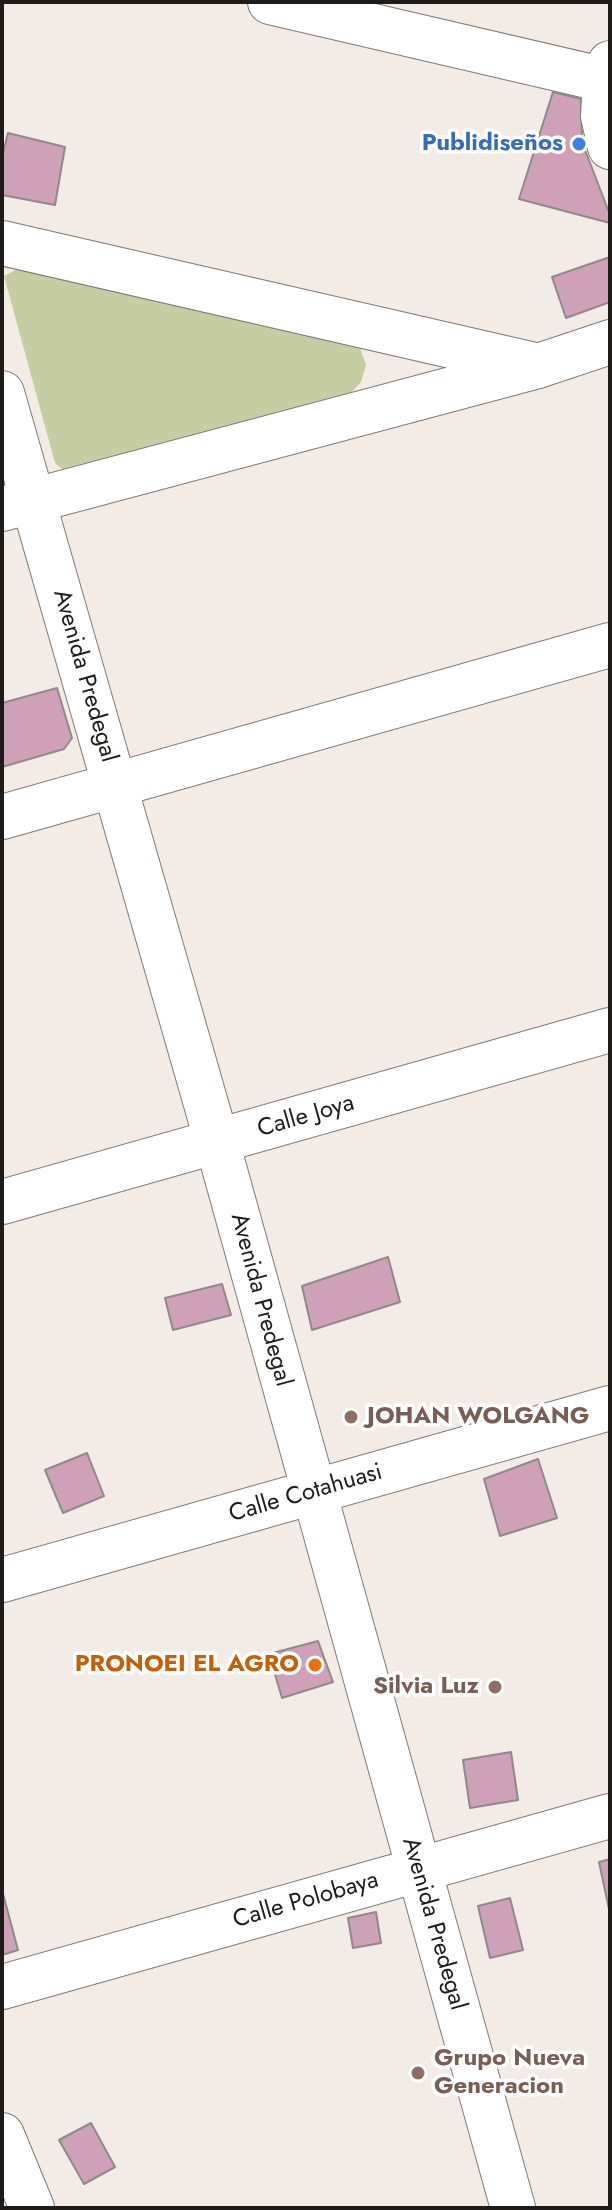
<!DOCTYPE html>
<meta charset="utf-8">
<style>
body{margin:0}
#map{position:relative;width:612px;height:2210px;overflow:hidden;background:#f3ebe6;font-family:Jost,sans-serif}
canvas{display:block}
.frame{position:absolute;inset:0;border:4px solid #1e1b1a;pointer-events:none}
</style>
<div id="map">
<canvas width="612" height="2210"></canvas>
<div class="frame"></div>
</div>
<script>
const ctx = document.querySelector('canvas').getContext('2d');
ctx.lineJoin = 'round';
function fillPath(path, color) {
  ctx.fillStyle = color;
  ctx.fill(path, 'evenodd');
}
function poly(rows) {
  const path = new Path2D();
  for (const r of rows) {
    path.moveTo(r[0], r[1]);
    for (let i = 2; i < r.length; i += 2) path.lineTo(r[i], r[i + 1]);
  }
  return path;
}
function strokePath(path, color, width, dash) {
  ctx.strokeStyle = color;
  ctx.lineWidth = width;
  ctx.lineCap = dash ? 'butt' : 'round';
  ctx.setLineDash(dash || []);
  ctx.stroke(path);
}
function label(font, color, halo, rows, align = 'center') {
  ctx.font = font + ' Jost,sans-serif';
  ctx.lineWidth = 7;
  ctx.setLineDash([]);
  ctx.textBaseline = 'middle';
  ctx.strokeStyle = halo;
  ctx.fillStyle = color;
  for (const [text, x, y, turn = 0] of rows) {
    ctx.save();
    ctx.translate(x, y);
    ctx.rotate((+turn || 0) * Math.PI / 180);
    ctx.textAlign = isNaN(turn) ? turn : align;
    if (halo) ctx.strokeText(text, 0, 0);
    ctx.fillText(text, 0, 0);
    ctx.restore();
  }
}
fillPath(poly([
 [23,266,347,339,360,348,366,365,361,382,347,397,67,473,55,463,4,276]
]), '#c7cda3');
const building = poly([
 [553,92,581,99,582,142,610,215,610,223,519,199,553,92],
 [8,133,65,147,55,205,2,195,2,157,8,133],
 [610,257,610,302,566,318,552,277,610,257],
 [57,688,72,738,64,749,2,767,2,703,57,688],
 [388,1257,400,1302,312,1330,302,1286,388,1257],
 [222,1284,231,1315,173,1330,165,1298,222,1284],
 [87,1453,104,1496,63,1513,45,1470,87,1453],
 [538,1459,557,1518,500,1536,484,1479,538,1459],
 [318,1641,333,1682,282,1698,269,1654,318,1641],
 [511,1752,518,1800,470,1808,463,1760,511,1752],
 [610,1859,610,1914,599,1862,610,1859],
 [2,1890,18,1950,2,1955,2,1890],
 [510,1898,523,1950,490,1958,478,1906,510,1898],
 [376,1912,381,1943,353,1948,348,1918,376,1912],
 [91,2123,115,2167,84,2184,59,2140,91,2123]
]);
fillPath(building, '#cea1b8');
strokePath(building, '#90898c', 2);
const minor = poly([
 [270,2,610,81],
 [610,63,605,80,603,116,610,147],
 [2,243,530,364],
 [2,393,217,1142,513,2208],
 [2,509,538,366,610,342],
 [2,817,610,645],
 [2,1202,610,1030],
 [2,1580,610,1408],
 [2,1987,610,1816],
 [2,2135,32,2208]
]);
strokePath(minor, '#817a76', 46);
strokePath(minor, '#fff', 44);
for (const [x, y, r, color] of [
 [579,144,8,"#3f7fe0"],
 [351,1417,8,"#8d6e63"],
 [315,1665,8,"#e8710a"],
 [495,1687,8,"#8d6e63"],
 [418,2073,8,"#8d6e63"]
]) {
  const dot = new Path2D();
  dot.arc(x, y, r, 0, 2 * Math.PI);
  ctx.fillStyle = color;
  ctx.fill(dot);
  strokePath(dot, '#fff', 3);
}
label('bold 24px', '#366cbe', '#fff', [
 ["Publidiseños",563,144]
], 'right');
label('24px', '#1e1b1a', '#fff', [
 ["Avenida Predegal",84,676,74],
 ["Calle Joya",306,1117,-16],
 ["Avenida Predegal",260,1300,75],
 ["Calle Cotahuasi",306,1494,-16],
 ["Calle Polobaya",306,1901,-16],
 ["Avenida Predegal",433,1924,74]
]);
label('bold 24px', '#785e54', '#fff', [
 ["JOHAN WOLGANG",367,1417],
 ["Silvia Luz",479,1687,"right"],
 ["Grupo Nueva",434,2059],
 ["Generacion",434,2087]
], 'left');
label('bold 24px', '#c56008', '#fff', [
 ["PRONOEI EL AGRO",299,1665]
], 'right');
</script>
